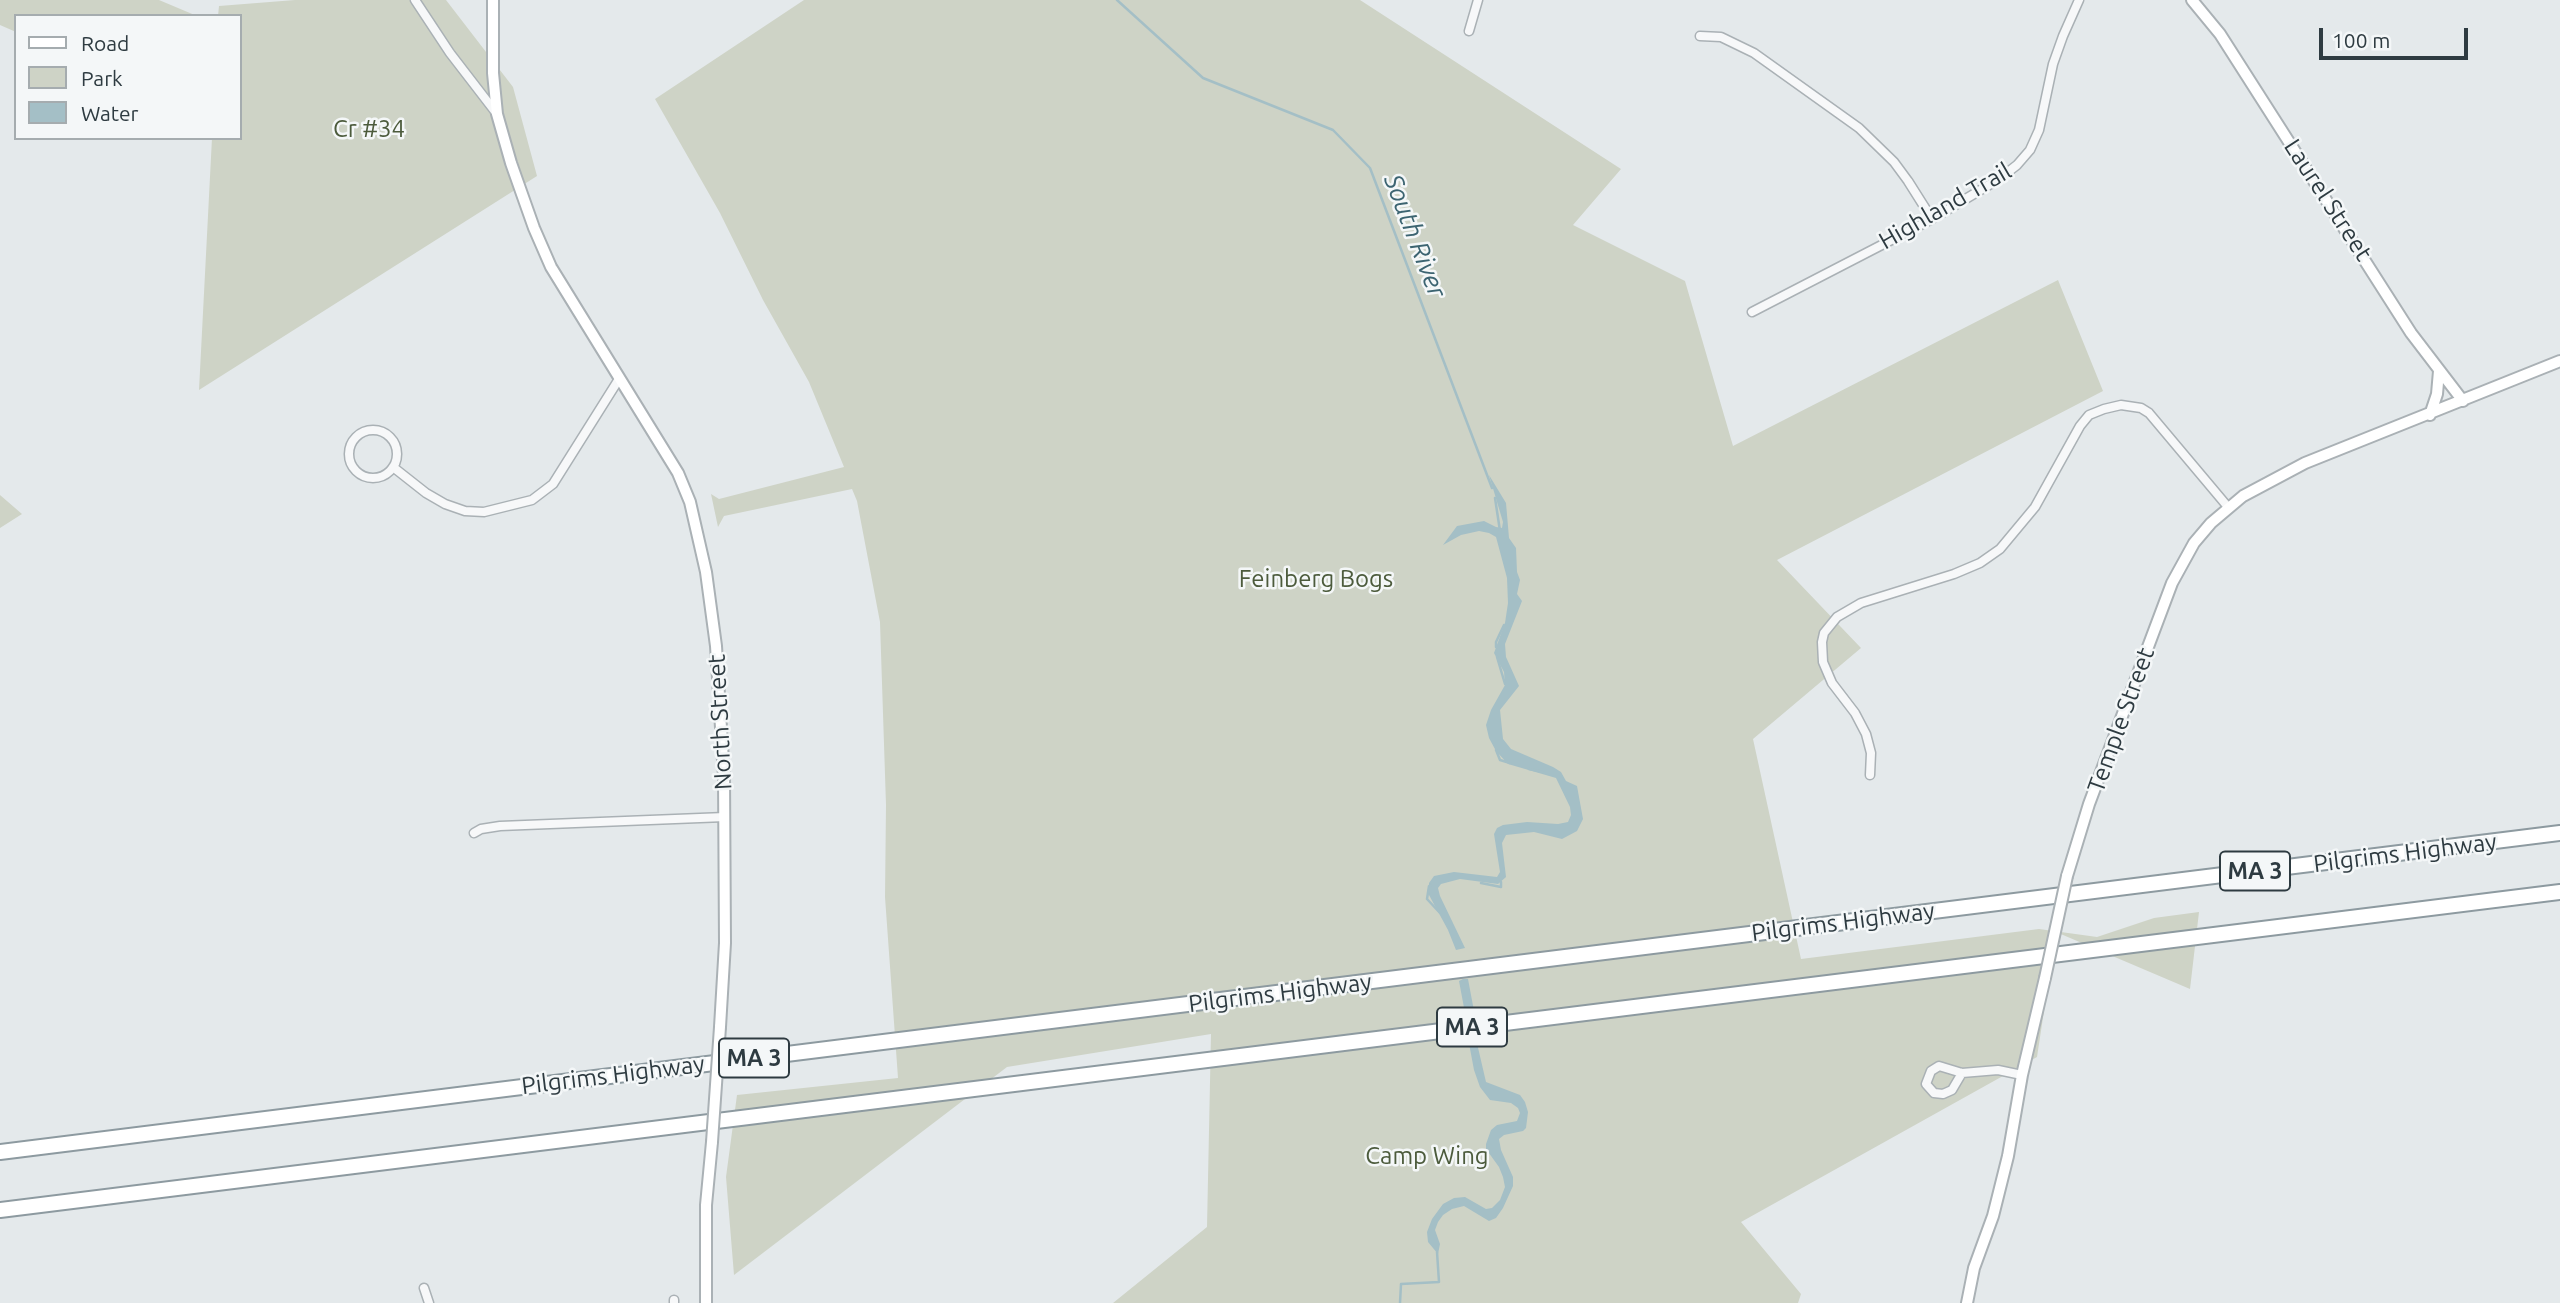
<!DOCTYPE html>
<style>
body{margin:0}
#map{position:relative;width:2560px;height:1303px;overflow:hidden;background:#e4e9eb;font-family:Ubuntu,sans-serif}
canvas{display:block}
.legend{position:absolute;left:14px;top:14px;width:228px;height:126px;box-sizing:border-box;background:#f4f7f8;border:2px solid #a5acaf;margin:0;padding:9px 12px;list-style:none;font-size:21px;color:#2e3b41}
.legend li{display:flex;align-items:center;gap:14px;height:35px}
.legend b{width:35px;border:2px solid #a5acaf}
.scale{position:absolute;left:2319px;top:28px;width:149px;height:32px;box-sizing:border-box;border:4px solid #2e3b41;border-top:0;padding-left:9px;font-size:21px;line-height:24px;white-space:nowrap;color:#2e3b41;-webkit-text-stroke:5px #f4f7f8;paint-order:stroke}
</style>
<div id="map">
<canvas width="2560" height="1303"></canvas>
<ul class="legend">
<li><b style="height:9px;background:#fff"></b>Road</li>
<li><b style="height:19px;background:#ced3c6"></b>Park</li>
<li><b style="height:19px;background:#a4bfc6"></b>Water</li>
</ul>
<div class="scale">100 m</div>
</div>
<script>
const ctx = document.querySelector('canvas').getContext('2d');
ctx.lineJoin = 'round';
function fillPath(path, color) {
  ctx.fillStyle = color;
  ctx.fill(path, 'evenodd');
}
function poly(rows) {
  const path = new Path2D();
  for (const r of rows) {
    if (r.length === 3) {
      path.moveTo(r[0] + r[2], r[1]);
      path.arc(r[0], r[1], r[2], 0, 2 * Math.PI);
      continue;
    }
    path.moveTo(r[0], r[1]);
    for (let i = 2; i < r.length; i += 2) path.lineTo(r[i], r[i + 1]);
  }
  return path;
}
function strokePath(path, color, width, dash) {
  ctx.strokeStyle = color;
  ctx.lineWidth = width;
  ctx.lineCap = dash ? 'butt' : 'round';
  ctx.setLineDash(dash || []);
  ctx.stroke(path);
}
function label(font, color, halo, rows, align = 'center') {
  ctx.font = font + ' Ubuntu,sans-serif';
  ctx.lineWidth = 5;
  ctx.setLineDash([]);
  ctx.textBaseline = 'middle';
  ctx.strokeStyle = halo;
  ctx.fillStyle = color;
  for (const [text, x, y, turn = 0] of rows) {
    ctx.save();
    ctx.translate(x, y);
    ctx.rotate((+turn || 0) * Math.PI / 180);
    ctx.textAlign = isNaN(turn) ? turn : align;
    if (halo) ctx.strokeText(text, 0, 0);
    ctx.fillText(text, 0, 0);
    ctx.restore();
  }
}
fillPath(poly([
 [0,0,159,0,197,16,16,16,16,32,0,25],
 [295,0,446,0,513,87,537,176,199,390,212,138,240,138,240,16,218,16,219,6],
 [804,0,1360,0,1621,169,1573,225,1685,281,1733,446,2058,280,2103,391,1777,560,1861,648,1753,739,1801,959,2039,929,2097,937,2154,918,2199,912,2190,989,2056,932,2037,1057,1741,1222,1801,1294,1798,1303,1113,1303,1207,1227,1211,1034,1007,1067,734,1275,726,1177,737,1095,898,1078,885,897,886,805,880,622,857,501,852,489,724,516,718,527,711,494,719,499,844,467,809,382,763,300,720,213,655,99],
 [0,495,22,514,0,528]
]), '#ced3c6');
fillPath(poly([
 [1489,475,1506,503,1509,538,1516,548,1517,572,1520,580,1517,594,1522,601,1505,644,1506,657,1519,686,1500,710,1503,739,1511,749,1553,767,1561,772,1566,781,1577,786,1583,819,1577,831,1562,839,1534,832,1506,835,1502,843,1506,877,1498,884,1460,879,1441,884,1438,888,1440,896,1465,948,1456,950,1448,930,1429,895,1429,883,1434,876,1454,872,1497,877,1500,872,1494,834,1497,828,1503,825,1527,822,1558,824,1568,822,1571,815,1570,807,1556,778,1508,764,1496,751,1489,738,1486,725,1491,710,1505,685,1504,672,1494,653,1505,623,1508,603,1507,578,1496,537,1489,533,1479,531,1461,535,1443,545,1457,526,1484,521,1496,527,1502,528,1503,522],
 [1463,979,1468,979,1474,1011,1470,1013,1465,1013,1459,981],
 [1468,1038,1476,1039,1486,1082,1520,1095,1525,1102,1528,1112,1526,1128,1523,1131,1504,1135,1499,1139,1501,1150,1513,1177,1513,1186,1503,1208,1496,1218,1489,1221,1464,1206,1452,1209,1443,1215,1438,1222,1435,1230,1440,1244,1438,1254,1428,1242,1427,1232,1432,1219,1443,1204,1454,1198,1465,1197,1486,1209,1492,1208,1500,1200,1505,1187,1503,1177,1499,1167,1486,1149,1486,1144,1491,1130,1497,1125,1517,1121,1520,1113,1518,1108,1511,1103,1490,1100,1480,1087,1474,1070]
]), '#a4bfc6');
strokePath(poly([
 [1117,0,1203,78,1333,130,1370,168,1492,488],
 [1495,498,1500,531],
 [1496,647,1496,642,1504,625],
 [1497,657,1505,684],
 [1496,750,1500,760,1510,763],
 [1529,769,1543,772],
 [1481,883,1501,887,1501,882],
 [1431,885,1429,886,1427,899,1440,913],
 [1400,1303,1401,1284,1439,1282,1437,1252]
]), '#a4bfc6', 2.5);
const street = poly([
 [415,0,450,53,497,114],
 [1469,31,1478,0],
 [1700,36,1721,37,1754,53,1859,128,1894,162,1908,181,1932,219],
 [1752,312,1932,219,1999,179,2017,165,2030,150,2039,130,2053,64,2063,36,2079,0],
 [373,454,24],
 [393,467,426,493,445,504,465,511,484,512,532,500,553,484,619,379],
 [1870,775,1871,753,1866,734,1855,713,1832,683,1823,662,1822,642,1824,633,1837,617,1861,603,1954,574,1980,563,2000,549,2035,507,2080,426,2089,415,2104,409,2121,405,2141,408,2149,413,2228,507],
 [474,833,481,829,500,826,725,817],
 [1962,1073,1952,1090,1943,1094,1934,1093,1926,1084,1931,1071,1939,1066,1962,1073,1998,1070,2022,1075],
 [424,1288,429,1303],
 [674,1303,674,1300]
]);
const secondary = poly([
 [493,0,493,73,497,114,511,163,534,228,551,267,678,473,690,502,706,572,716,646,724,777,725,943,720,1027],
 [2192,0,2220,34,2411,333,2463,401],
 [2430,415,2437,394,2439,371],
 [2067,876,2089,804,2172,583,2194,543,2211,523,2243,496,2305,463,2560,361],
 [706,1303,706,1205,712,1142],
 [1967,1303,1974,1268,1993,1216,2008,1156,2022,1075,2045,978]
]);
const highway = poly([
 [0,1152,2560,833],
 [0,1210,2560,892]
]);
strokePath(street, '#aab1b5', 11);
strokePath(secondary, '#aab1b5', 14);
strokePath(highway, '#8d9aa0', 18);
strokePath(street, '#f7f8f9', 8);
strokePath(secondary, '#fff', 10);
strokePath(highway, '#fff', 14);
const secondaryBridge = poly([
 [2045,978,2067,876],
 [712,1142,720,1027]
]);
strokePath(secondaryBridge, '#aab1b5', 14, []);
strokePath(secondaryBridge, '#fff', 10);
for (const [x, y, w] of [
 [2255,871,70],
 [1472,1027,70],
 [754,1058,70]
]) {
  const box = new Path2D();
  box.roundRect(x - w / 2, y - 19.5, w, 39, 5);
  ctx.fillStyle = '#f4f7f8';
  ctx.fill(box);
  strokePath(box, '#2e3b41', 2);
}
label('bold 23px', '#2e3b41', null, [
 ["MA 3",2255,871],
 ["MA 3",1472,1027],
 ["MA 3",754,1058]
]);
label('24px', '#4c5b3c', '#f4f7f8', [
 ["Cr #34",369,129],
 ["Feinberg Bogs",1316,579],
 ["Camp Wing",1427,1156]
]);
label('24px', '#2e3b41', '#f4f7f8', [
 ["Laurel Street",2328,200,57],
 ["Highland Trail",1945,206,-30],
 ["Temple Street",2121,720,-70],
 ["North Street",720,722,-93],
 ["Pilgrims Highway",2405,853,-7],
 ["Pilgrims Highway",1843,922,-7],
 ["Pilgrims Highway",1280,993,-7],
 ["Pilgrims Highway",613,1075,-7]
]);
label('italic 26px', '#3c6471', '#f4f7f8', [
 ["South River",1415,236,69]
]);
</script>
